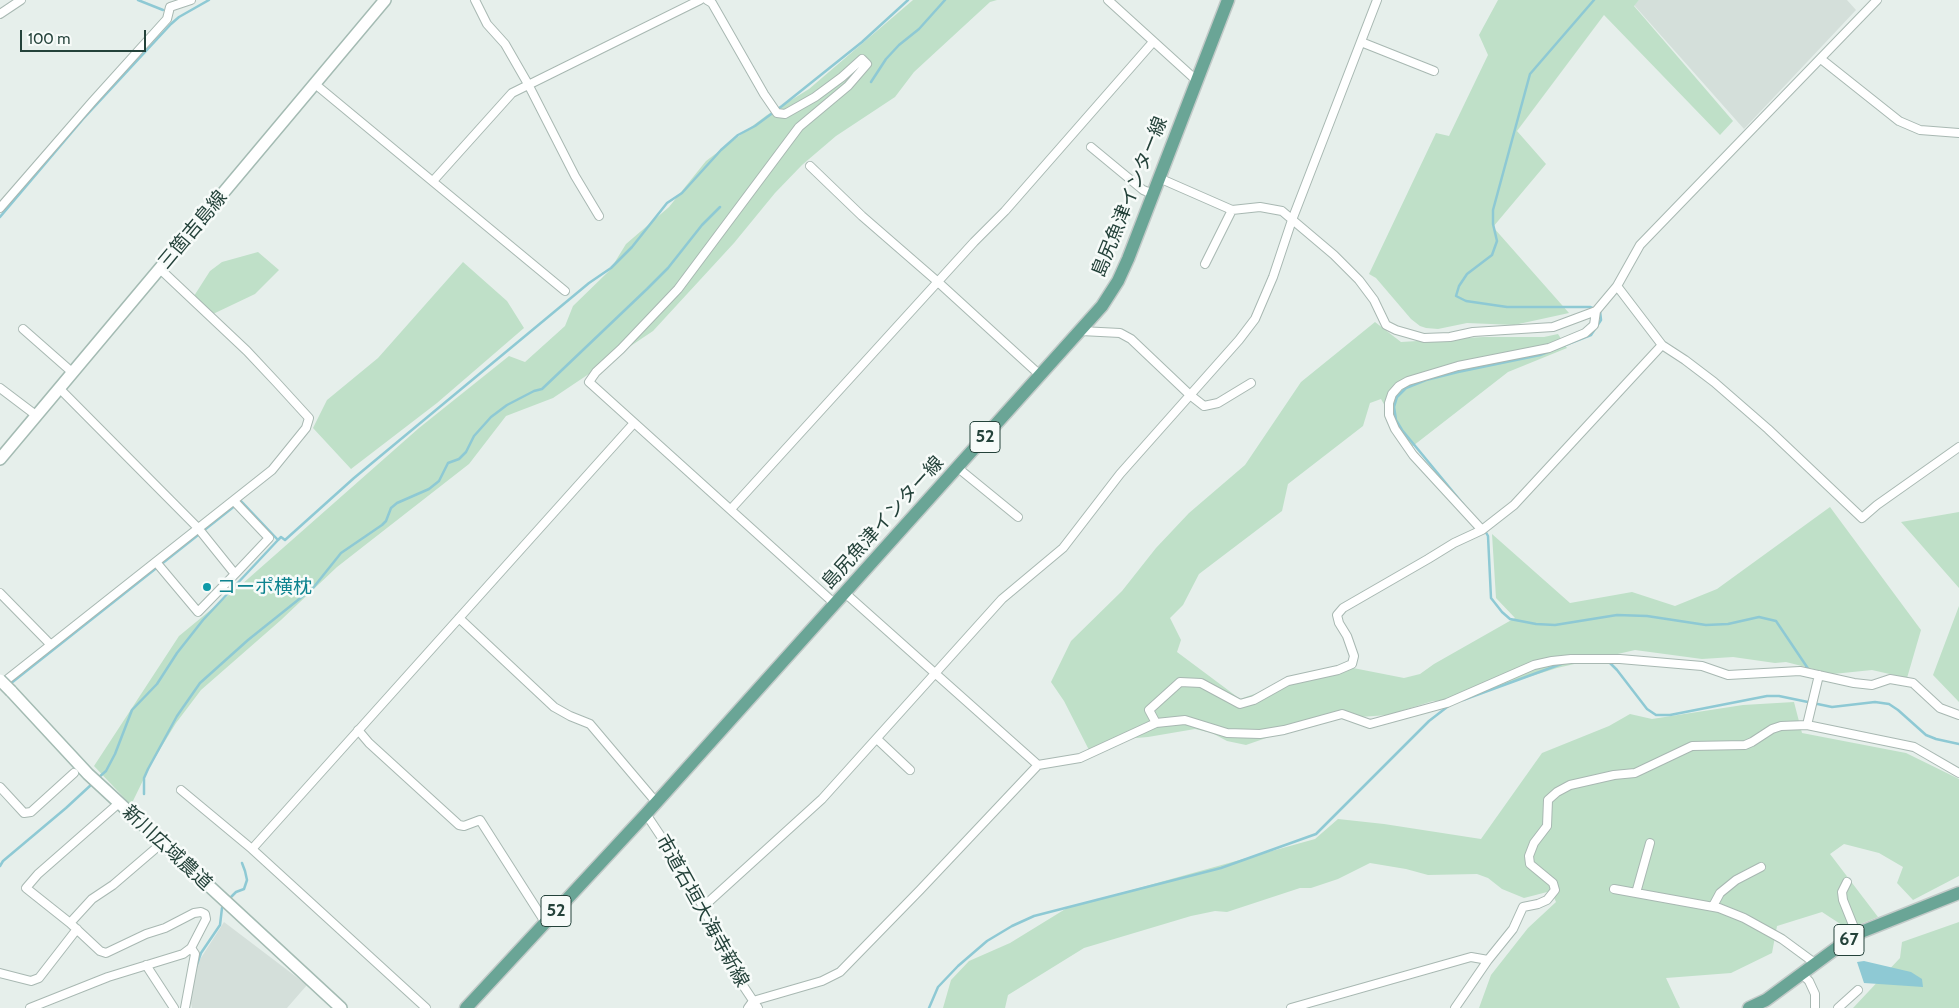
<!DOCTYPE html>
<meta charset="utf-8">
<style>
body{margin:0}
#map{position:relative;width:1959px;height:1008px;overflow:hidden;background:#e6efeb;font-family:Cabin,sans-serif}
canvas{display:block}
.scale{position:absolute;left:20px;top:30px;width:126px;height:22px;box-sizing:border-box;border:2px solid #24423a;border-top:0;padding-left:6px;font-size:15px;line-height:18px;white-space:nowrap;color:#24423a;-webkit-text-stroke:4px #f7fbf9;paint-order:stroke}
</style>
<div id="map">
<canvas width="1959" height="1008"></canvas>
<div class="scale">100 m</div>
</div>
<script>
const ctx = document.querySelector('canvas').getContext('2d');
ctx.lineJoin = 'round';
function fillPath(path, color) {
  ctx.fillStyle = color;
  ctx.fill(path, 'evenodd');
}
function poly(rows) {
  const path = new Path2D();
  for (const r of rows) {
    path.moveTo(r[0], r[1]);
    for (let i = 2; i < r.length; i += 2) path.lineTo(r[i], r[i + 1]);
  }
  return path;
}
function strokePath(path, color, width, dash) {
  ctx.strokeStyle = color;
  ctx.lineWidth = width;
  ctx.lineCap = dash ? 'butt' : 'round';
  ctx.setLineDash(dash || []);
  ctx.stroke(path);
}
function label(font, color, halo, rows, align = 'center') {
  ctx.font = font + ' Cabin,"Noto Sans JP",sans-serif';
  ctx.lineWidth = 5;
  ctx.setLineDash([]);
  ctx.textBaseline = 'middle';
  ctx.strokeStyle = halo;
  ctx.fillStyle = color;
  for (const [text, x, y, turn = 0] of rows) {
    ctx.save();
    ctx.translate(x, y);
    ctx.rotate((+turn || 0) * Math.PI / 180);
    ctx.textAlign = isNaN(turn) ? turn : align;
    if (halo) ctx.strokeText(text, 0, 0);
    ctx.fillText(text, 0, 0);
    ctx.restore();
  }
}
fillPath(poly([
 [1639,0,1847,0,1856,10,1744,129,1634,5],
 [224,922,307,985,287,1008,192,1008,190,998,197,964]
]), '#d4dfda');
fillPath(poly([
 [913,0,997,0,990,2,914,72,895,97,836,136,802,165,775,193,734,243,653,331,553,398,506,416,469,464,337,567,281,620,201,690,176,723,151,764,131,805,94,766,179,636,241,585,419,428,509,356,525,362,565,326,573,306,610,270,626,244,669,207,706,161,767,115,809,89],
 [1498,0,1639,0,1634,6,1733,121,1720,135,1604,15,1517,131,1546,164,1493,227,1569,313,1514,325,1467,323,1438,329,1426,328,1420,326,1411,319,1376,278,1369,274,1436,133,1449,136,1488,55,1479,35],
 [258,252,279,270,255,294,213,314,194,296,210,271,222,262],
 [463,262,507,301,524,328,437,403,351,469,313,428,327,400,378,358],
 [1375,322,1401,342,1483,337,1544,337,1558,334,1567,348,1508,372,1409,449,1381,399,1370,403,1363,426,1288,484,1282,511,1199,574,1183,605,1170,618,1181,640,1177,652,1240,699,1292,681,1348,667,1404,678,1420,674,1434,664,1515,618,1496,598,1492,534,1570,603,1632,592,1675,606,1717,589,1830,507,1921,630,1907,678,1872,670,1833,674,1786,662,1775,663,1733,657,1702,659,1635,650,1557,668,1456,700,1433,701,1388,715,1318,720,1246,745,1227,741,1212,733,1195,729,1148,737,1112,740,1089,750,1064,701,1051,682,1071,641,1122,591,1156,548,1189,513,1245,465,1301,382],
 [1959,512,1959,588,1901,522],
 [1959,606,1959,702,1933,675],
 [1794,702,1802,733,1906,753,1959,779,1959,876,1913,900,1897,883,1903,867,1879,853,1844,844,1830,854,1878,917,1848,929,1822,912,1777,926,1772,953,1731,973,1666,978,1680,1008,1479,1008,1491,975,1528,928,1556,902,1551,891,1524,898,1502,889,1488,878,1477,874,1428,875,1406,869,1370,863,1338,879,1311,888,1300,888,1227,912,1215,911,1191,916,1084,948,1008,995,1005,1008,943,1008,951,980,969,961,1010,943,1067,908,1315,839,1338,819,1384,824,1481,839,1542,753,1609,726,1630,714,1652,719,1743,705],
 [1959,922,1959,1008,1853,1008,1900,958,1902,942]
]), '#bfe0c8');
fillPath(poly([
 [1864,961,1911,972,1922,979,1923,987,1864,983,1857,962]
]), '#8ec9d4');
strokePath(poly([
 [138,0,163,10],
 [871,82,886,59,899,45,919,29,945,0],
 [0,217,83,119,171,24,179,17,209,0],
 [1468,510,1402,430,1396,420,1394,407,1397,397,1406,388,1426,380,1458,372,1540,355,1591,335,1601,320,1600,311,1590,307,1507,307,1466,301,1456,296,1459,286,1467,274,1492,255,1497,241,1493,224,1493,210,1530,74,1594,0],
 [1484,529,1488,536,1491,598,1502,612,1510,619,1536,624,1555,625,1617,615,1647,616,1706,625,1728,624,1759,617,1776,621,1809,670],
 [1609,662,1617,670,1647,709,1656,715,1670,715,1767,696,1779,696,1832,707,1875,702,1889,704,1898,710,1926,735,1936,739,1959,744],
 [10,684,241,501,278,540],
 [1463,700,1564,663],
 [98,778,106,771,115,754,132,710,157,684,177,653,203,620,278,540,281,537,285,540,354,478,589,283,611,268,632,247,667,203,682,193,721,150,738,135,755,126,782,106,862,42,908,0],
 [144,794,144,778,148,769,177,716,200,683,248,640,313,588,341,553,382,525,386,521,391,508,397,503,429,489,439,481,448,463,459,459,466,452,474,436,491,417,507,405,534,391,542,389,647,289,668,268,702,225,720,207],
 [0,866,3,861,66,808,92,784],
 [231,897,236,892,244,889,247,880,245,871,242,863],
 [196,967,201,953,220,925,222,908],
 [929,1008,938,987,958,966,987,941,1012,926,1034,916,1221,868,1316,834,1429,721,1451,704]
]), '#8ec9d4', 2.5);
const street = poly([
 [475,0,487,24,505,44,528,84,575,176,599,216],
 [707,0,712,3,764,94,777,113,785,114,815,97,842,77,862,59,867,64,848,86,799,127,678,289,621,349,596,372,589,382,835,604],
 [1108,0,1196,80],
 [0,14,21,0],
 [1361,42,1434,71],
 [1821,59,1899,121,1920,130,1959,133],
 [315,84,565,291],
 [1091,147,1143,190,1153,194],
 [810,166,862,216,938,282,1041,376],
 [1159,178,1232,210,1260,207,1282,211,1334,255,1359,280,1374,300,1386,325,1396,330,1424,338,1450,337,1473,332,1553,327,1596,311,1617,286,1640,245,1877,0],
 [433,181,512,93,700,0],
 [0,208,92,102,167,19,170,7,191,0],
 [1205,264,1232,210],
 [1617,286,1662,345,1685,360,1714,382,1768,429,1862,518,1877,505,1959,447],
 [23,329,73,373],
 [1081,331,1120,333,1131,339,1190,395,1204,406,1218,403,1251,383],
 [0,388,37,416],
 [60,389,198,528,235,574,198,612,156,562],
 [958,468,1018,517],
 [234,501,269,538,235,574],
 [731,509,974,242,1005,211,1153,42],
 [1482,530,1413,455,1395,429,1389,415,1389,403,1392,394,1399,386,1408,381,1458,366,1549,348,1585,333,1594,325,1596,311],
 [0,593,51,645],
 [845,593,1038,765],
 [459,618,554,707,570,716,590,724,656,802],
 [0,685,272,470,306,428,309,418,277,383,247,351,160,269],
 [1156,723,1149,710,1180,682,1201,683,1240,704,1254,700,1288,681,1338,670,1352,664,1354,656,1347,636,1339,623,1337,615,1343,608,1428,559,1454,543,1482,530,1514,505,1662,345],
 [1807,725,1914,747,1959,773],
 [358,730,369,743,459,825,464,826,480,820,545,922],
 [877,739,910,770],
 [0,787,24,813,31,812,74,773],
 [181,790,252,849],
 [119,803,38,874,26,888,70,923,92,899,113,885,162,843],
 [646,814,674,856,703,907,736,975,758,1008],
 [1847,882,1842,892,1843,900,1857,935],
 [1614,889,1719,908,1744,918,1782,939,1816,964],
 [1636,893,1650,843],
 [1713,906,1720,893,1736,880,1761,867],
 [703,907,822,799,1002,599,1063,548,1120,474,1239,340,1255,319,1273,277,1292,220,1377,0],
 [70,923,100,951,106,953,146,934,165,928,194,913,201,912,205,914,206,919,191,948],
 [1488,960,1513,929,1523,907,1538,904,1547,900,1555,890,1553,883,1530,864,1529,856,1534,843,1547,826,1548,800,1557,792,1570,785,1614,775,1635,773,1692,746,1745,745,1752,742,1772,729,1781,726,1807,725,1819,675],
 [146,965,174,1008],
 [0,973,31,981,39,978,77,929],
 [1802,974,1809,981,1815,994,1815,1008],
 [30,1008,108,977,183,954,191,948,195,954,185,1008],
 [426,1008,252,849,634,423],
 [748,1008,753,1001,822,981,840,972,920,890,1038,765,1080,758,1156,723,1185,720,1227,733,1260,734,1284,730,1342,714,1370,724,1447,703,1534,665,1552,661,1571,659,1620,659,1702,666,1728,675,1800,671,1854,683,1872,685,1890,679,1913,683,1940,708,1959,715],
 [1291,1008,1471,957,1488,960,1455,1008],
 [1838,1008,1858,990]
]);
const secondary = poly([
 [0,459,385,0],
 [11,691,88,774,341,1008]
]);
const primary = poly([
 [466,1008,646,814,1102,306,1118,281,1128,259,1228,0],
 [1749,1008,1766,1000,1842,944,1861,932,1959,893]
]);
strokePath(street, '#a8b8b2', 10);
strokePath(secondary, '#a4bbb3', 14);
strokePath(primary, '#c2cac8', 15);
strokePath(street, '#fff', 8);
strokePath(secondary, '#fff', 11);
strokePath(primary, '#6aa596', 12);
const secondaryBridge = poly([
 [0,680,11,691]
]);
strokePath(secondaryBridge, '#a4bbb3', 14, []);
strokePath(secondaryBridge, '#fff', 11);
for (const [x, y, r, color] of [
 [207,587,5,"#0f9aa8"]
]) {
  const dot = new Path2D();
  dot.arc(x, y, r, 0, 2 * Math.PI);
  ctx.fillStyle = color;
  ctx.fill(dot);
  strokePath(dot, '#f7fbf9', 2);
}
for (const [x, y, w] of [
 [985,437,30],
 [556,911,30],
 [1849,940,30]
]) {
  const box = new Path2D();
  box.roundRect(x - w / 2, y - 15.5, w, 31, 4);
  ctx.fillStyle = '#f7fbf9';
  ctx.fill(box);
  strokePath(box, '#24423a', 1);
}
label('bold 18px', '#24423a', null, [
 ["52",985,437],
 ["52",556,911],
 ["67",1849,940]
]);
label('19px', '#24423a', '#f7fbf9', [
 ["島尻魚津インター線",1130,197,-68],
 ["三箇吉島線",193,230,-50],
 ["島尻魚津インター線",883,523,-48],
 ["新川広域農道",167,848,43],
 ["市道石垣大海寺新線",702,911,61]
]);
label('19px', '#0d838f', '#f7fbf9', [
 ["コーポ横枕",217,587]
], 'left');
</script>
